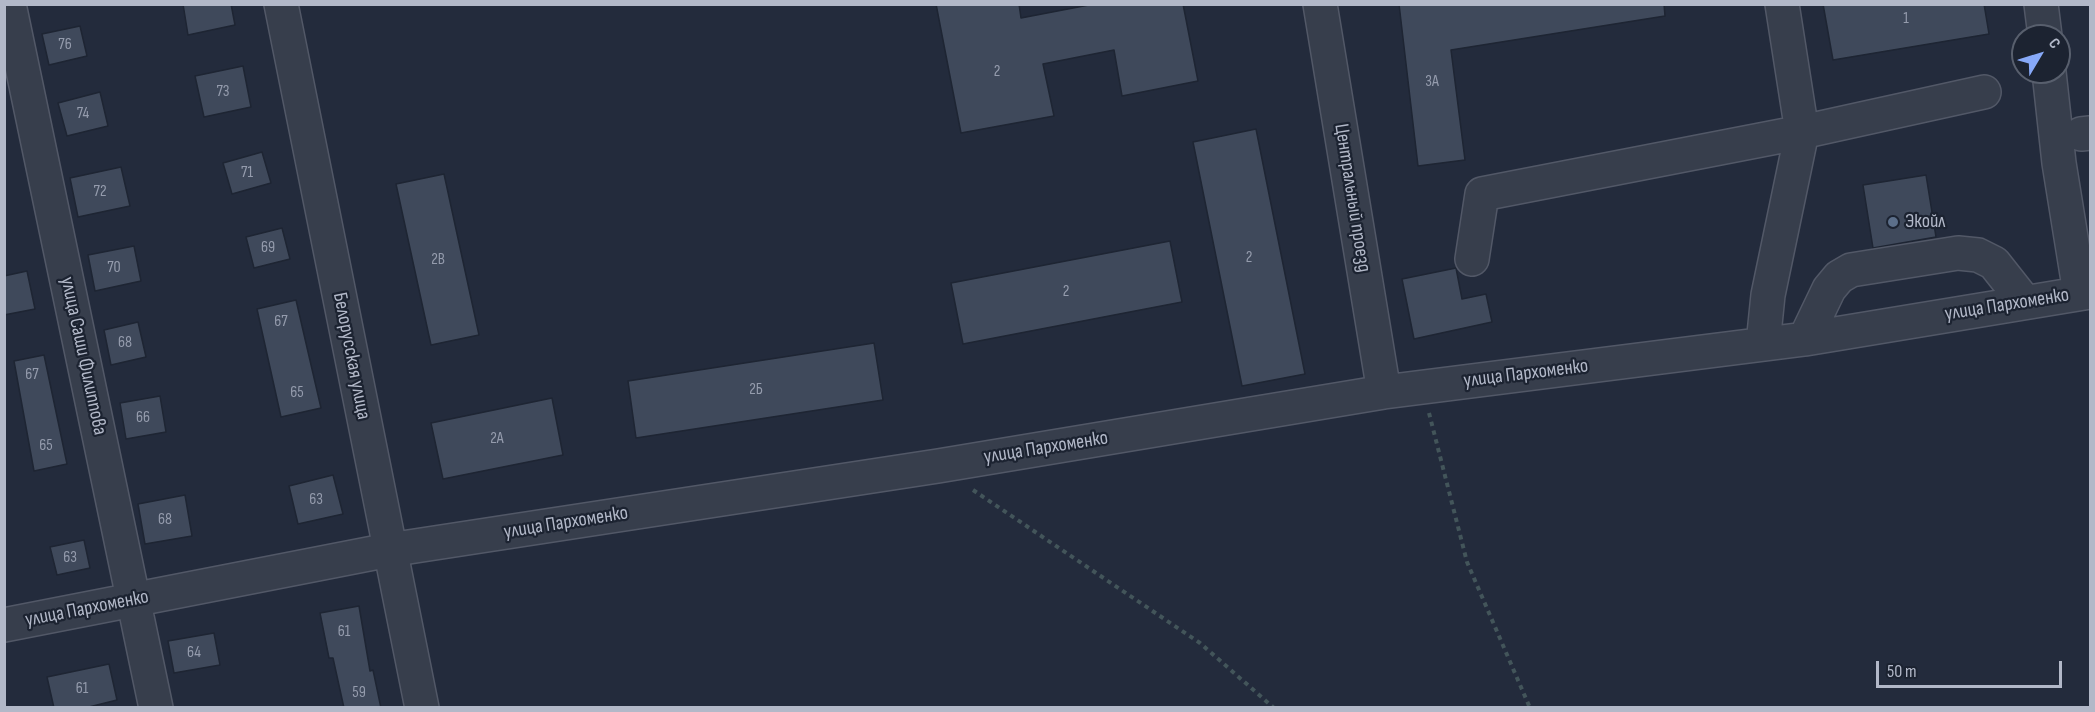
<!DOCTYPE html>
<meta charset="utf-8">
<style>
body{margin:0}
#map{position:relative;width:2095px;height:712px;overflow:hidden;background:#232b3c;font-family:"Sofia Sans Condensed",sans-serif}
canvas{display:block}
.frame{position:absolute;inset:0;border:6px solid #b2b8c8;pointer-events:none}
.north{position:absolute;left:2011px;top:24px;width:60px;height:60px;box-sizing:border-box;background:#1c2331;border:2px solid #585f6d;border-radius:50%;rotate:52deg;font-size:16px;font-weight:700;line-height:24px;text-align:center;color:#b2b8c8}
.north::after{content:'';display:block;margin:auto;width:21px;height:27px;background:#87a9f8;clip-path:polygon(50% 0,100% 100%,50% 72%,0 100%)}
.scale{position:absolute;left:1876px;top:661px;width:186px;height:27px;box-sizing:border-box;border:3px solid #b2b8c8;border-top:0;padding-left:8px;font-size:18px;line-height:21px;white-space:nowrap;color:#b2b8c8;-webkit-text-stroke:4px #1c2331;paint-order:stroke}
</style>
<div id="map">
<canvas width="2095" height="712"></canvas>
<div class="frame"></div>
<div class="north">С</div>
<div class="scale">50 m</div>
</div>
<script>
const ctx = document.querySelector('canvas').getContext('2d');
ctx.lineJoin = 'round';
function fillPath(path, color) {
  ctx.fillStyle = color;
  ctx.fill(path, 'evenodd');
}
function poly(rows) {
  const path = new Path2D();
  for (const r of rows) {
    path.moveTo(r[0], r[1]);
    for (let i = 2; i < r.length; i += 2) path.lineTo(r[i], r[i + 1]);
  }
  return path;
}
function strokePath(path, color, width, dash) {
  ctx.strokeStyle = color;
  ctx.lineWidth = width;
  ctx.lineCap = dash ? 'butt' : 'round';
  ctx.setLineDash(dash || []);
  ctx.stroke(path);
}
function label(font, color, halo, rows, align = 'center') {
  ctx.font = font + ' "Sofia Sans Condensed",sans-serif';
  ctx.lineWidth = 4.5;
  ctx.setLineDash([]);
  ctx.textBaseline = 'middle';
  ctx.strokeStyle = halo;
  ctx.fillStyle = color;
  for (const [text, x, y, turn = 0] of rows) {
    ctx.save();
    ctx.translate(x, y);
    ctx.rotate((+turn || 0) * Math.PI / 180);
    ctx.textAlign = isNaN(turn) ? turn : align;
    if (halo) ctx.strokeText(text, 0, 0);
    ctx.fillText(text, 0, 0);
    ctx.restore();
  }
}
const building = poly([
 [183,4,231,4,235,25,188,35,183,4],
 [936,4,1019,4,1021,18,1094,4,1183,4,1198,81,1122,96,1114,50,1043,64,1054,116,961,133,936,4],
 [1399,4,1664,4,1665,16,1451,50,1465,160,1418,166,1399,4],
 [1823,4,1984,4,1989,34,1833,60,1823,4],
 [80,26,87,56,49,65,42,34,80,26],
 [243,66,251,107,204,117,195,76,243,66],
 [100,92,108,126,67,136,58,103,100,92],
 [1256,129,1305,374,1242,386,1193,142,1256,129],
 [262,152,271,183,232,194,223,163,262,152],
 [121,167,130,206,78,217,70,178,121,167],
 [444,174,479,335,431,345,396,184,444,174],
 [1926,175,1936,237,1873,248,1863,185,1926,175],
 [282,228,290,259,254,268,246,237,282,228],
 [1170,241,1182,302,963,344,951,283,1170,241],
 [134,246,141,281,95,291,88,255,134,246],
 [1456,268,1462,299,1486,294,1492,322,1414,339,1402,279,1456,268],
 [27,271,35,309,4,315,4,276,27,271],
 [296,300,321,408,281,417,257,309,296,300],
 [138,322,146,357,111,365,104,330,138,322],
 [874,343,883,400,636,438,628,381,874,343],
 [44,355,67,464,34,471,14,361,44,355],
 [160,396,166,432,126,439,120,403,160,396],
 [552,398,563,455,443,479,431,423,552,398],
 [333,475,343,514,298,524,289,486,333,475],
 [185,495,192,536,145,544,138,504,185,495],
 [84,540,90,568,57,575,50,547,84,540],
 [359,606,370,671,373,670,381,708,344,708,333,658,329,658,320,613,359,606],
 [214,633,220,665,174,673,168,641,214,633],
 [109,664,117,700,85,708,54,708,47,677,109,664]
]);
fillPath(building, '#3f495b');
strokePath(building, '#1e2533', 1.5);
const minor = poly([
 [9,4,156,708],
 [281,4,422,708],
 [1320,4,1384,392],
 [2041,4,2045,36],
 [2049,72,2059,163,2080,293],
 [2081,134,2090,133],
 [1472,259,1482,194,1802,132,1984,92],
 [1805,339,1829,289,1839,277,1851,270,1958,253,1978,255,1994,263,2024,301],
 [1763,344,1768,295,1802,132,1782,4],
 [4,625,389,550,938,466,1384,392,1805,339,2090,292]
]);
strokePath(minor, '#525867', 36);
strokePath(poly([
 [1429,413,1467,562,1530,708],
 [973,490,1200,643,1274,708]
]), '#43555a', 4, [4.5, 4.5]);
strokePath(minor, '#373e4c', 33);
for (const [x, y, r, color] of [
 [1893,222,6,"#5c6f8a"]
]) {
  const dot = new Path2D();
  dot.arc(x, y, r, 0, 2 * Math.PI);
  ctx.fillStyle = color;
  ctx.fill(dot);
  strokePath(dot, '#1c2331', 2);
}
label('16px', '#959cad', null, [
 ["1",1906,19],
 ["76",65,45],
 ["2",997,72],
 ["3А",1432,82],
 ["73",223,92],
 ["74",83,114],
 ["71",247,173],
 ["72",100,192],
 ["69",268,248],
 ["2",1249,258],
 ["2В",438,260],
 ["70",114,268],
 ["2",1066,292],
 ["67",281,322],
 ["68",125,343],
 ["67",32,375],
 ["2Б",756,390],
 ["65",297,393],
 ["66",143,418],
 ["2А",497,439],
 ["65",46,446],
 ["63",316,500],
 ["68",165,520],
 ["63",70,558],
 ["61",344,632],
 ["64",194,653],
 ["61",82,689],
 ["59",359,693]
]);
label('20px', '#b2b8c8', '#1c2331', [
 ["Центральный проезд",1352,198,81],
 ["улица Пархоменко",2007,305,-9],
 ["улица Саши Филиппова",83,356,78],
 ["Белорусская улица",351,356,79],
 ["улица Пархоменко",1526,374,-7],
 ["улица Пархоменко",1046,448,-9],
 ["улица Пархоменко",566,523,-9],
 ["улица Пархоменко",87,609,-11]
]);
label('20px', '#b2b8c8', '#1c2331', [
 ["Экойл",1905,222]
], 'left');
</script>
